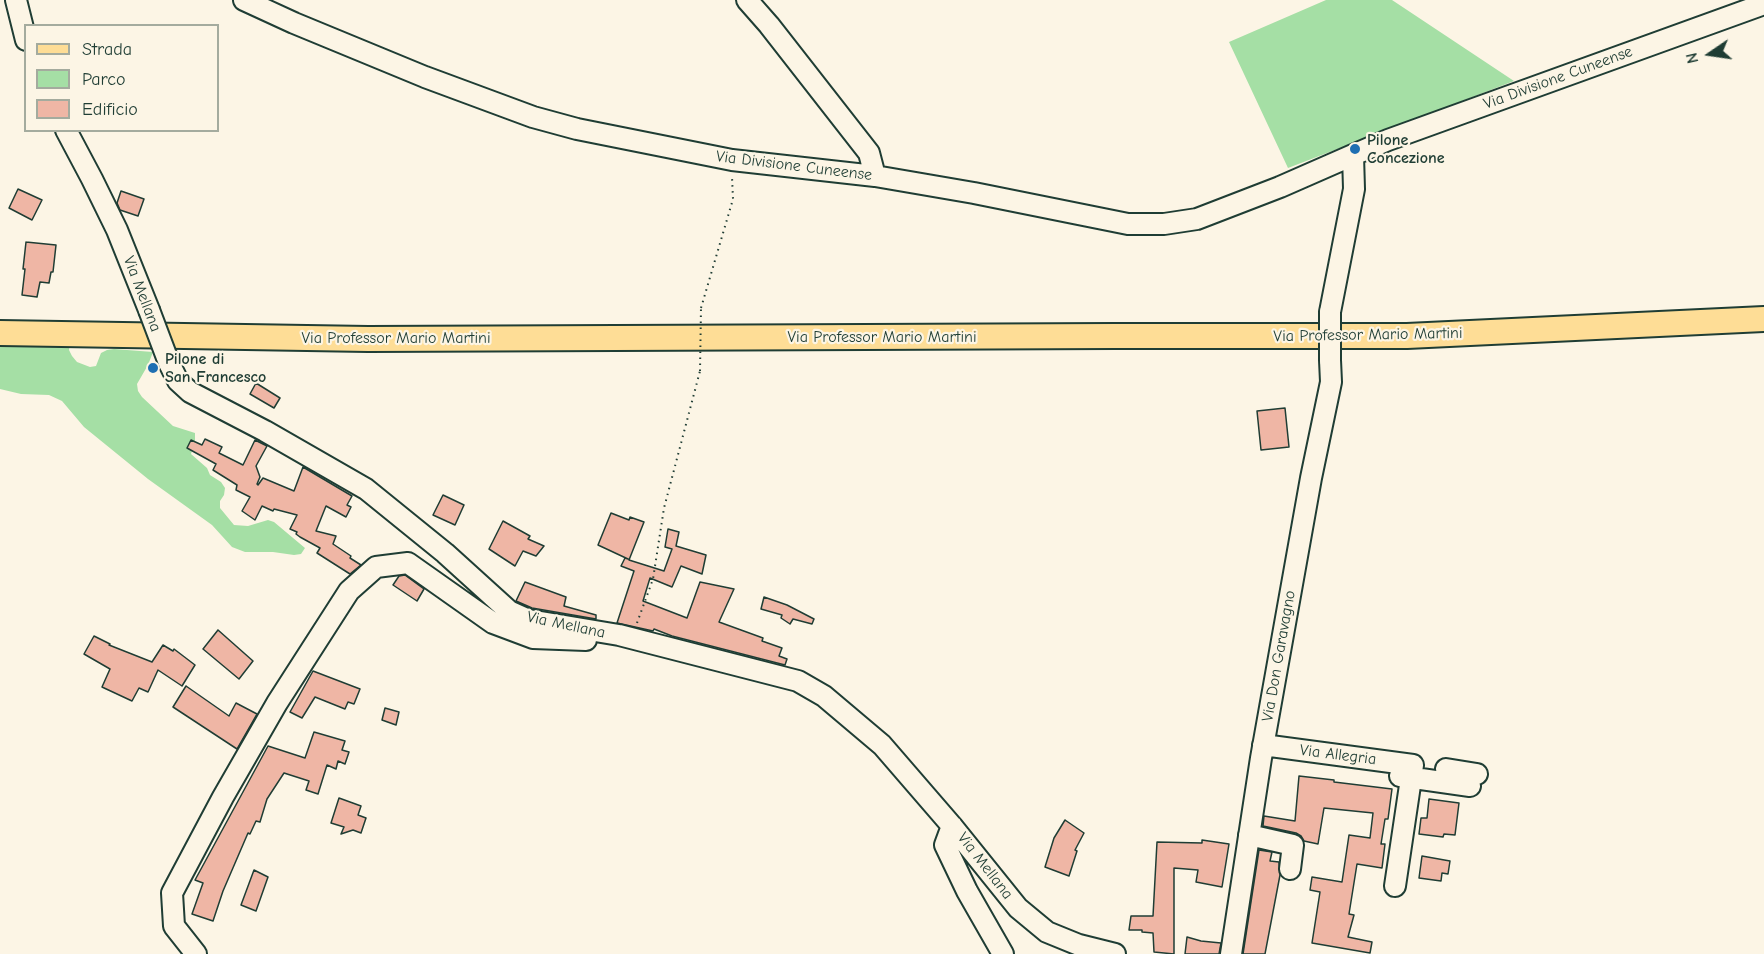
<!DOCTYPE html>
<style>
body{margin:0}
#map{position:relative;width:1764px;height:954px;overflow:hidden;background:#fcf5e5;font-family:"Comic Neue",sans-serif}
canvas{display:block}
.legend{position:absolute;left:24px;top:24px;width:195px;height:108px;box-sizing:border-box;background:#fcf5e5;border:2px solid #a4ab9e;margin:0;padding:8px 10px;list-style:none;font-size:18px;color:#1f3d34}
.legend li{display:flex;align-items:center;gap:12px;height:30px}
.legend b{width:30px;border:2px solid #a4ab9e}
.north{position:absolute;left:1680px;top:24px;width:60px;height:60px;-webkit-text-stroke:4px #fcf5e5;paint-order:stroke;rotate:257deg;font-size:16px;font-weight:700;line-height:24px;text-align:center;color:#1f3d34}
.north::after{content:'';display:block;margin:auto;width:21px;height:27px;background:#1f3d34;clip-path:polygon(50% 0,100% 100%,50% 72%,0 100%)}
</style>
<div id="map">
<canvas width="1764" height="954"></canvas>
<ul class="legend">
<li><b style="height:8px;background:#fedd96"></b>Strada</li>
<li><b style="height:16px;background:#a5dfa5"></b>Parco</li>
<li><b style="height:16px;background:#efb6a5"></b>Edificio</li>
</ul>
<div class="north">N</div>
</div>
<script>
const ctx = document.querySelector('canvas').getContext('2d');
ctx.lineJoin = 'round';
function fillPath(path, color) {
  ctx.fillStyle = color;
  ctx.fill(path, 'evenodd');
}
function poly(rows) {
  const path = new Path2D();
  for (const r of rows) {
    path.moveTo(r[0], r[1]);
    for (let i = 2; i < r.length; i += 2) path.lineTo(r[i], r[i + 1]);
  }
  return path;
}
function strokePath(path, color, width, dash) {
  ctx.strokeStyle = color;
  ctx.lineWidth = width;
  ctx.lineCap = dash ? 'butt' : 'round';
  ctx.setLineDash(dash || []);
  ctx.stroke(path);
}
function label(font, color, halo, rows, align = 'center') {
  ctx.font = font + ' "Comic Neue",sans-serif';
  ctx.lineWidth = 4.5;
  ctx.setLineDash([]);
  ctx.textBaseline = 'middle';
  ctx.strokeStyle = halo;
  ctx.fillStyle = color;
  for (const [text, x, y, turn = 0] of rows) {
    ctx.save();
    ctx.translate(x, y);
    ctx.rotate((+turn || 0) * Math.PI / 180);
    ctx.textAlign = isNaN(turn) ? turn : align;
    if (halo) ctx.strokeText(text, 0, 0);
    ctx.fillText(text, 0, 0);
    ctx.restore();
  }
}
fillPath(poly([
 [1326,0,1392,0,1514,81,1288,168,1229,42],
 [0,343,70,343,69,350,72,356,77,362,90,367,96,366,101,353,107,350,114,349,153,352,148,365,137,384,138,391,142,397,173,426,195,433,195,440,191,454,207,468,210,475,221,482,225,488,224,495,220,501,220,508,234,525,248,526,268,520,274,522,305,548,301,554,294,555,273,552,245,552,232,547,212,525,148,479,84,427,62,401,49,395,21,394,0,389]
]), '#a5dfa5');
const building = poly([
 [18,189,42,200,32,220,9,208,18,189],
 [121,191,144,199,138,216,120,210,117,203,121,191],
 [26,242,56,245,53,272,51,272,49,283,40,282,37,297,22,295,25,269,23,269,26,242],
 [256,383,280,398,274,408,250,394,256,383],
 [1285,408,1289,447,1261,450,1257,411,1285,408],
 [205,439,222,447,219,453,243,465,255,440,267,446,256,466,260,477,257,484,258,485,263,478,294,491,303,467,352,496,347,505,351,507,346,517,326,506,316,531,336,536,333,544,351,556,350,558,361,565,350,574,317,553,320,548,300,537,296,534,297,532,290,529,297,515,274,509,273,511,262,506,255,520,242,511,250,497,236,490,237,485,213,470,216,464,187,448,191,440,202,445,205,439],
 [443,495,464,505,455,525,433,515,443,495],
 [611,513,629,520,630,517,644,522,629,560,664,571,672,549,665,547,668,529,679,532,676,546,706,555,702,574,681,566,672,587,650,578,643,601,687,618,700,582,734,589,719,622,763,638,762,641,782,648,779,656,787,659,785,665,672,636,654,629,653,631,617,623,634,571,621,566,625,558,628,559,598,545,611,513],
 [503,521,530,536,528,539,544,546,536,556,523,551,515,566,489,549,503,521],
 [405,575,424,589,417,601,393,585,399,576,405,575],
 [525,582,566,597,564,606,596,615,596,619,532,608,516,601,525,582],
 [764,597,787,605,814,619,812,624,793,619,790,624,781,618,782,615,761,609,764,597],
 [218,630,253,661,239,679,203,649,218,630],
 [94,636,110,644,109,645,152,662,163,645,173,651,174,649,195,665,182,686,158,670,148,692,139,688,132,701,102,687,110,669,84,654,94,636],
 [313,671,360,689,354,704,348,702,345,709,315,697,302,718,290,712,313,671],
 [186,686,229,716,236,703,257,714,237,749,173,707,186,686],
 [385,708,399,712,396,725,382,720,385,708],
 [314,732,345,741,342,750,349,752,345,764,338,761,336,769,327,765,318,794,306,790,309,781,284,773,267,799,260,822,256,821,250,834,248,833,223,891,213,921,192,914,203,883,195,880,268,746,305,758,314,732],
 [1299,776,1334,780,1334,782,1392,789,1388,819,1385,819,1381,844,1385,844,1382,868,1357,864,1349,914,1354,915,1348,937,1372,942,1370,953,1312,943,1320,892,1310,890,1312,877,1342,882,1349,835,1370,838,1373,813,1324,808,1318,844,1304,841,1301,836,1296,833,1263,826,1264,816,1295,821,1299,776],
 [339,798,361,806,358,815,366,818,361,833,353,830,341,834,344,827,331,823,339,798],
 [1429,799,1459,803,1455,835,1444,834,1443,837,1419,834,1421,818,1427,818,1429,799],
 [1065,820,1084,833,1075,850,1077,851,1069,876,1045,867,1054,838,1065,820],
 [1202,840,1229,844,1222,887,1196,882,1198,870,1174,868,1174,954,1154,952,1153,933,1142,932,1142,930,1129,930,1131,916,1153,916,1157,842,1202,843,1202,840],
 [1259,850,1272,852,1270,861,1279,862,1280,875,1265,954,1243,954,1259,850],
 [1422,856,1450,861,1448,874,1442,873,1441,881,1419,878,1422,856],
 [254,870,268,877,256,911,241,905,254,870],
 [1187,937,1201,941,1221,943,1219,954,1185,954,1187,937]
]);
fillPath(building, '#efb6a5');
strokePath(building, '#1f3d34', 1.5);
const minor = poly([
 [16,0,26,40],
 [244,0,294,23,425,77,533,117,577,129,732,160,875,176,974,193,1128,224,1164,224,1197,219,1280,187,1353,155],
 [747,0,769,25,869,153,875,176],
 [66,130,92,179,117,230,149,310],
 [1330,312,1354,189,1353,155,1388,140,1764,4],
 [169,363,178,381,190,392,265,431,366,489,445,553,509,611,529,620,619,635,798,681,824,696,882,745,952,826,1018,908,1047,932,1079,945,1115,954],
 [1263,745,1413,765,1395,886],
 [1446,769,1477,774],
 [1400,776,1470,786],
 [952,826,945,845,967,891,1003,954],
 [1249,835,1293,845,1290,869],
 [196,954,174,926,172,893,223,797,277,703,349,591,376,567,408,563,493,623,533,638,586,640],
 [1231,954,1261,758,1311,478,1331,382,1330,360]
]);
const major = poly([
 [0,333,368,339,1113,336,1407,336,1764,319]
]);
strokePath(minor, '#1f3d34', 24);
strokePath(major, '#1f3d34', 28);
strokePath(poly([
 [701,308,733,199,732,177],
 [637,623,653,579,664,508,700,371]
]), '#1f3d34', 2, [1.5, 4.5]);
strokePath(minor, '#fcf5e5', 20);
strokePath(major, '#fedd96', 24);
const minorBridge = poly([
 [149,310,169,363],
 [1330,312,1330,360]
]);
strokePath(minorBridge, '#1f3d34', 24, []);
strokePath(poly([
 [700,371,701,308]
]), '#1f3d34', 2, [1.5, 4.5]);
strokePath(minorBridge, '#fcf5e5', 20);
for (const [x, y, r, color] of [
 [1355,149,6,"#1f6fb2"],
 [153,368,6,"#1f6fb2"]
]) {
  const dot = new Path2D();
  dot.arc(x, y, r, 0, 2 * Math.PI);
  ctx.fillStyle = color;
  ctx.fill(dot);
  strokePath(dot, '#fcf5e5', 2);
}
label('16px', '#1f3d34', '#fcf5e5', [
 ["Via Divisione Cuneense",1558,78,-20],
 ["Via Divisione Cuneense",794,166,7],
 ["Via Mellana",142,294,69],
 ["Via Professor Mario Martini",1368,335,-1],
 ["Via Professor Mario Martini",882,337],
 ["Via Professor Mario Martini",396,338],
 ["Via Mellana",566,625,12],
 ["Via Don Garavagno",1279,656,-80],
 ["Via Allegria",1338,755,7],
 ["Via Mellana",985,866,52]
]);
label('bold 16px', '#1f3d34', '#fcf5e5', [
 ["Pilone",1367,140],
 ["Concezione",1367,158],
 ["Pilone di",165,359],
 ["San Francesco",165,377]
], 'left');
</script>
